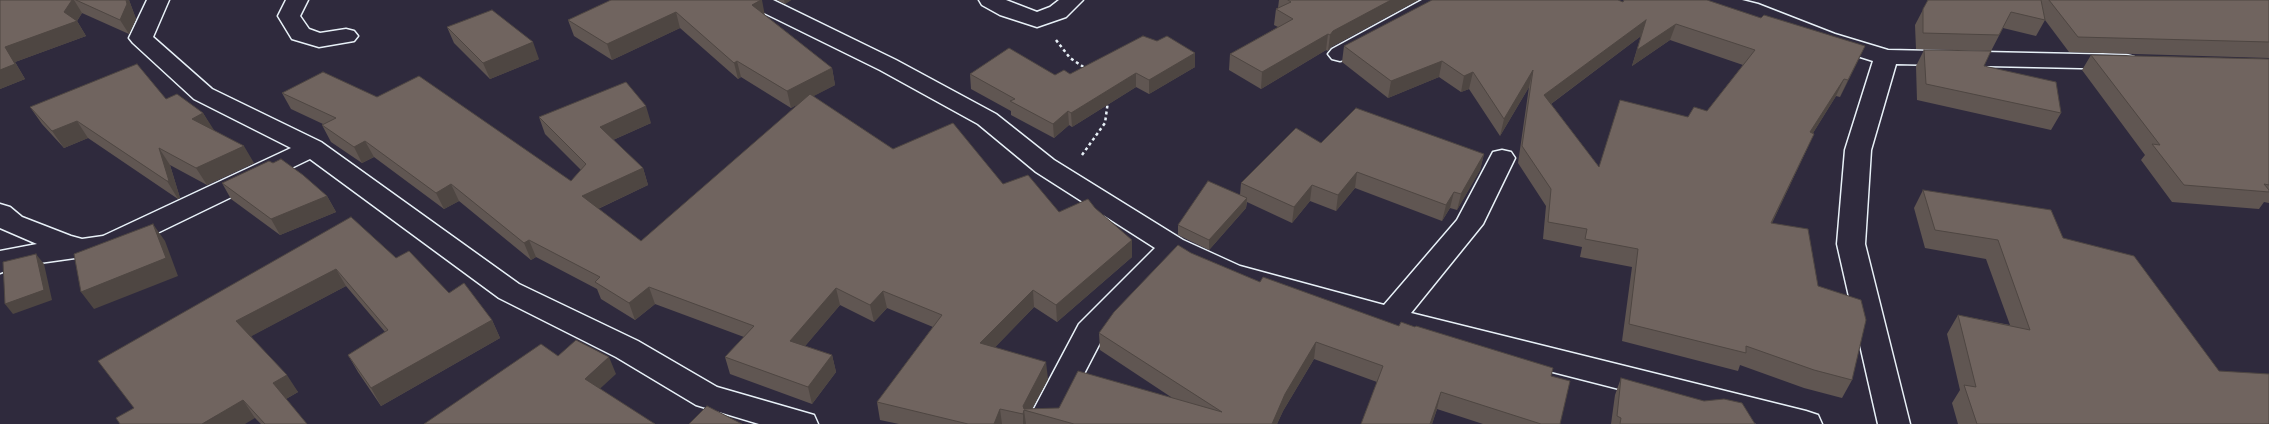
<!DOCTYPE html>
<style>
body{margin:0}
canvas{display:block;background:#2f2a3d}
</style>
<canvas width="2269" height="424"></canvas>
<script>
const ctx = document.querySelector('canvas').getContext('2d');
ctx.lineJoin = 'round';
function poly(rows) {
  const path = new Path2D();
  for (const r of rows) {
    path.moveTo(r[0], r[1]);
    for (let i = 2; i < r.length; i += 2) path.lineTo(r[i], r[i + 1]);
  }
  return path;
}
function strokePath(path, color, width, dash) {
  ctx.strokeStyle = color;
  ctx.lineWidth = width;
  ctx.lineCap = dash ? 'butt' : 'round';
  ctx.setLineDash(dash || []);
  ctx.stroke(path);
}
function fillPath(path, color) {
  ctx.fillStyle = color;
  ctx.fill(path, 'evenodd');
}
const street = poly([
 [147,0,169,0,153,37,212,89,321,142,519,284,638,341,717,387,814,415,818,424,759,424,696,405,616,357,499,298,310,159,118,252,18,266,0,273,0,251,37,244,0,228,0,204,10,207,22,217,71,236,82,239,103,236,291,148,194,99,133,43,129,38,147,0],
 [286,0,308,0,300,16,309,29,320,33,346,29,354,31,358,36,354,41,319,47,292,39,278,16,286,0],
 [745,0,773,0,896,60,996,114,1054,160,1183,240,1240,266,1384,305,1457,220,1493,152,1502,150,1511,152,1515,158,1483,224,1411,313,1806,411,1818,415,1822,424,1756,424,1451,346,1220,280,1177,260,1102,339,1058,424,1026,424,1079,324,1155,248,1036,172,978,124,880,70,748,5,745,0],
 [979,0,1006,0,1037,12,1050,7,1059,0,1083,0,1066,17,1037,27,1000,15,982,5,979,0],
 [1422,0,1449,0,1446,5,1348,59,1340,61,1332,59,1328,54,1332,49,1422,0],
 [1706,0,1742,0,1758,4,1835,34,1888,50,2126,55,2134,57,2138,62,2134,67,2126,69,1896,64,1871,150,1865,244,1910,424,1878,424,1837,244,1845,150,1873,61,1819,44,1742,14,1709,5,1706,0]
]);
strokePath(street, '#e8f1f8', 3);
strokePath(poly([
 [1056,40,1070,58,1085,68],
 [1082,155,1105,123,1108,101]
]), '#e8f1f8', 2.5, [3, 3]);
fillPath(street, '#2f2a3d');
fillPath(poly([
 [0,0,129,0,136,19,129,34,82,13,77,21,86,36,15,62,25,79,0,89],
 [611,0,765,15,832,68,835,85,813,96,893,149,1003,184,1059,212,1132,257,1057,322,1034,307,994,348,1048,379,1032,409,1059,408,1174,399,1100,350,1099,333,1191,253,1260,282,1551,376,1560,424,1483,424,1437,409,1432,424,1361,424,1377,382,1314,359,1283,411,1277,424,899,424,880,420,877,402,933,327,887,308,874,322,840,305,805,346,832,355,836,372,812,404,730,374,725,357,744,337,655,304,635,320,601,299,597,289,536,257,531,260,459,201,444,209,374,157,362,163,331,142,322,125,323,124,291,109,282,93,377,97,571,181,581,170,545,134,539,117,651,123,613,140,643,168,648,185,598,209,641,241,800,103,791,108,741,77,738,79,680,28,612,60,574,36,568,20],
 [777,0,791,0,785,4],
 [1279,0,1418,0,1331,47,1328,51,1326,50,1261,89,1229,70,1230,54,1278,27,1274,25,1276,9,1278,8],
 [1928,0,2269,0,2269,58,2069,52,2045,20,2036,36,2003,28,1991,51,1916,49,1915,25],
 [1623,2,1761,18,1865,46,1840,97,1836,96,1813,133,1814,134,1806,151,1772,223,1818,286,1852,380,1842,398,1804,388,1740,365,1738,371,1622,341,1632,267,1580,257,1582,247,1543,239,1546,206,1518,163,1529,87,1500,136,1469,89,1461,92,1439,77,1388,98,1342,62,1344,46],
 [1641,36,1632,66,1670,40,1743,65,1707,111,1688,117,1599,167,1551,104],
 [447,27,539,59,490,79,454,43],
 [1157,41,1195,53,1195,67,1149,94,1136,87,1072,127,1069,125,1054,138,1011,115,1011,111,971,89,970,74,1055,75,1070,74],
 [1924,50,1984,66,2061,113,2051,130,1917,100,1916,66],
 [2091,55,2269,59,2269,203,2264,202,2259,209,2172,202,2141,160,2145,155,2082,70],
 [166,99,203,113,213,130,254,163,207,185,170,165,180,198,178,199,88,138,64,148,42,124,30,107],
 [1321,143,1484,154,1480,170,1457,210,1450,208,1442,221,1355,188,1336,211,1310,201,1292,223,1247,202,1246,208,1209,250,1178,235,1178,225,1240,195,1241,183],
 [273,163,327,196,336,212,280,235,231,199,222,183],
 [1923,190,2063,238,2219,371,2269,424,1958,424,1952,403,1960,390,1947,334,1958,315,2010,325,1986,259,1925,248,1914,208],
 [351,217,396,258,449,293,492,320,500,338,381,406,358,372,348,355,385,332,346,286,251,336,298,392,286,399,307,424,261,424,255,418,134,408],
 [1621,378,1755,424,1611,424,1615,395]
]), '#605652');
fillPath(poly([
 [72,0,74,0,82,13,77,21,86,36,15,62,25,79,0,89,0,70,5,47,64,12],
 [126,0,129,0,136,19,129,34,120,20],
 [761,0,762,0,765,16,752,5],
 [784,0,791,0,785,4],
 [1391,0,1418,0,1331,47,1328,51,1330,35,1333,31],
 [676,12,680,28,612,60,607,44],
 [1646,20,1641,36,1540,112,1544,95],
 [1676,24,1670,40,1632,66,1637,50],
 [1328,34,1326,50,1261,89,1262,72],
 [533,42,539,59,490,79,483,63],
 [1865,46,1857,63,1840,97,1848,80],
 [1195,53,1195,67,1149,94,1149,80],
 [737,61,741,77,738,79,734,63],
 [1442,61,1439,77,1388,98,1391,81],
 [832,68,835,85,791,108,787,91],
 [1533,70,1529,87,1500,136,1504,119],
 [1473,72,1469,89,1461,92,1464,76],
 [1136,73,1136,87,1072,127,1071,113],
 [1844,79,1836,96,1803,149,1810,132],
 [646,106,651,123,606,143,600,127],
 [1068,111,1069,125,1054,138,1053,124],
 [203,113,214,130,202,136,192,119],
 [77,121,88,138,64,148,52,131],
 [1814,134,1806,151,1764,240,1771,223],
 [365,141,374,157,362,163,354,147],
 [244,146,254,163,207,185,196,168],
 [159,148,170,165,180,198,178,199,167,181],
 [1484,154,1480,170,1457,210,1461,194],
 [643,168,648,185,589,213,582,196],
 [1357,172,1355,188,1336,211,1338,195],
 [451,184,459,201,444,209,436,193],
 [1312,185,1310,201,1292,223,1294,207],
 [1454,192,1450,208,1442,221,1446,205],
 [327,196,336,212,280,235,271,219],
 [1247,198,1246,208,1209,250,1209,240],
 [153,224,165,241,178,276,94,309,81,292],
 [529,240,536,257,531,260,524,243],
 [1132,240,1132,257,1057,322,1056,305],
 [36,254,44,264,52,300,13,314,5,304],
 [336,269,346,286,248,338,236,321],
 [649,287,655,304,635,320,629,303],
 [836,288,840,305,795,358,790,341],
 [1033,290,1034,307,982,361,980,343],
 [883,291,887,308,874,322,870,305],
 [492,320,500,338,381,406,371,388],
 [1316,342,1314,359,1283,411,1277,424,1272,424,1285,394],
 [832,355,836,372,812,404,808,387],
 [609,357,616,374,592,396,585,379],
 [1046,362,1048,379,1030,412,1024,410,1026,424,1023,424,1023,406],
 [287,375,298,392,284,400,273,383],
 [1441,392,1437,409,1432,424,1430,424],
 [243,400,255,418,245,424,202,424],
 [1000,409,1002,424,994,424]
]), '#4e4642');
const building = poly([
 [0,0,72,0,64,12,77,21,5,47,15,64,0,70,0,0],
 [76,0,126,0,127,4,120,20,76,0],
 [611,0,761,0,752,5,832,68,787,91,737,61,734,63,676,12,607,44,568,20,611,0],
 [1288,0,1391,0,1333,31,1330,35,1328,34,1262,72,1230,54,1293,19,1276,9,1291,2,1288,0],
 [1432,0,1618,0,1623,2,1624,0,1707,0,1761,18,1764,15,1865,46,1848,80,1844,79,1810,132,1814,134,1771,223,1808,229,1818,286,1861,300,1866,320,1852,380,1814,370,1746,346,1746,353,1629,324,1638,249,1585,239,1587,229,1548,222,1551,189,1522,146,1533,70,1504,119,1473,72,1464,76,1442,61,1391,81,1344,46,1432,0],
 [1646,20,1637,50,1676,24,1755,50,1707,111,1694,107,1688,117,1620,100,1599,167,1544,95,1646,20],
 [1928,0,2041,0,2045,20,2011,12,1999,35,1923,33,1923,9,1928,0],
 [2049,0,2269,0,2269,42,2078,37,2049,0],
 [492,10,533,42,483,63,447,27,492,10],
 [1143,36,1157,41,1167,36,1195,53,1149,80,1136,73,1071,113,1068,111,1053,124,1010,101,1015,99,970,74,1009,48,1055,75,1064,70,1070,74,1143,36],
 [1924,50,1991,51,1984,66,2056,82,2061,113,1926,84,1924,50],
 [2091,55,2269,59,2269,185,2264,184,2269,190,2269,192,2184,185,2152,144,2160,145,2091,55],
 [137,64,166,99,177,94,203,113,192,119,244,146,196,168,159,148,169,181,167,181,77,121,52,131,30,107,137,64],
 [323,72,377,97,419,76,571,181,586,164,539,117,626,82,646,106,600,127,643,168,582,196,641,241,810,94,893,149,953,123,1003,184,1028,175,1059,212,1088,199,1095,208,1132,240,1056,305,1033,290,980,343,1046,362,1023,406,1024,409,1059,408,1078,371,1222,412,1099,333,1114,312,1178,245,1191,253,1260,282,1263,277,1399,326,1401,322,1415,327,1416,326,1553,368,1551,376,1570,381,1560,424,1541,424,1441,392,1430,424,1361,424,1383,366,1316,342,1285,394,1272,424,1074,424,1024,410,1023,414,1000,409,994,424,968,424,877,402,942,315,883,291,870,305,836,288,790,341,832,355,808,387,725,357,754,326,649,287,629,303,595,282,600,277,529,240,524,243,451,184,436,193,365,141,354,147,322,125,336,118,282,93,323,72],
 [1356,108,1484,154,1461,194,1454,192,1446,205,1357,172,1338,195,1312,185,1294,207,1241,183,1296,128,1321,143,1356,108],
 [281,159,303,175,327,196,271,219,222,183,269,161,273,163,281,159],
 [1208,181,1247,198,1209,240,1178,225,1208,181],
 [1923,190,2051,210,2063,238,2134,256,2219,371,2269,374,2269,424,1977,424,1964,385,1976,387,1958,315,2030,330,1998,240,1935,230,1923,190],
 [351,217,396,258,409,251,449,293,464,283,492,320,371,388,348,355,388,330,336,269,236,321,287,375,273,383,307,424,265,424,243,400,202,424,120,424,116,418,134,408,98,361,351,217],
 [153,224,166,258,81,292,74,254,153,224],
 [36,254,44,290,5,304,3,262,36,254],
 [576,340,609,357,585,379,655,424,424,424,541,344,558,356,576,340],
 [1621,378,1704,401,1724,399,1742,403,1755,424,1620,424,1621,418,1617,416,1621,378],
 [707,406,742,424,689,424,707,406]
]);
fillPath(building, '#70645f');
strokePath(building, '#4e4642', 1);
</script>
